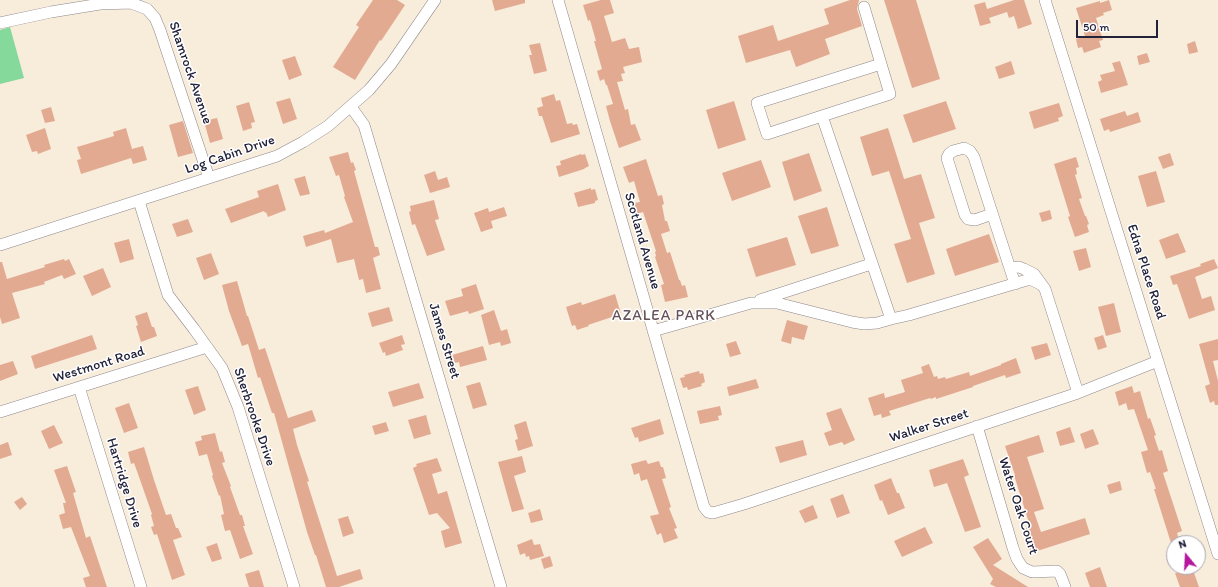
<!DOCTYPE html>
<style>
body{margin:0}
#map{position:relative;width:1218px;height:587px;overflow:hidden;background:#f8ecdb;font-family:Itim,sans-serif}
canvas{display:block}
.north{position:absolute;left:1166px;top:535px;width:40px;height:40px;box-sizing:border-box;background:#fff;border:1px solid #a7a7b1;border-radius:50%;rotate:342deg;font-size:11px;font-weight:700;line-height:16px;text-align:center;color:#22223b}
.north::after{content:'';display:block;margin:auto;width:14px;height:18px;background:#b5179e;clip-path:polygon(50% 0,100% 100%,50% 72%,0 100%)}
.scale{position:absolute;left:1076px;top:20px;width:82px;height:18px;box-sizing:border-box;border:2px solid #22223b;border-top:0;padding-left:5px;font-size:12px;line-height:14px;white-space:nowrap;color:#22223b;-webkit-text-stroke:3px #fff;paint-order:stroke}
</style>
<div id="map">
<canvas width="1218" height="587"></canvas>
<div class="north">N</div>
<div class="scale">50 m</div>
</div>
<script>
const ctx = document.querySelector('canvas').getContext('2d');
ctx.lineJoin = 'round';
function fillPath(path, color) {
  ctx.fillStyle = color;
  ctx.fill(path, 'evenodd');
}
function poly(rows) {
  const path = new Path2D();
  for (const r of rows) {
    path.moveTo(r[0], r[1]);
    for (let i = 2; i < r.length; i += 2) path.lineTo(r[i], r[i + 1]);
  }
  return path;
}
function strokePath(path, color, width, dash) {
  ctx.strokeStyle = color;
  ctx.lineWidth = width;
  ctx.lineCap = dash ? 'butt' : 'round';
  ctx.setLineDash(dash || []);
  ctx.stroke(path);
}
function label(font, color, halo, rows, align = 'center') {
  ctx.font = font + ' Itim,sans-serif';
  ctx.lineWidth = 3;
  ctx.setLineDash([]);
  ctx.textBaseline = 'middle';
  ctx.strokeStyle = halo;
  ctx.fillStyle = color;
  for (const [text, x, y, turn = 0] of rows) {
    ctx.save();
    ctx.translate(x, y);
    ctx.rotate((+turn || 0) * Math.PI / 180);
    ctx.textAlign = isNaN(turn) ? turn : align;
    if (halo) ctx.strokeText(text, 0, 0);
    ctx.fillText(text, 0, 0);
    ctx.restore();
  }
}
fillPath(poly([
 [10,27,24,78,0,84,0,30]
]), '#85d99b');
fillPath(poly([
 [373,0,397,0,405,5,381,41,380,40,355,80,333,67,359,27,356,25],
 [492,0,525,0,525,3,495,11],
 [601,0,610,0,614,13,604,16,612,42,625,38,629,49,639,47,642,62,623,67,625,73,621,74,623,81,617,82,625,110,628,109,631,125,635,124,641,140,619,148,610,121,606,106,613,104,607,85,606,85,604,79,600,81,597,71,602,69,594,41,596,41,590,20,588,21,583,5],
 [850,0,859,0,857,9,862,26,825,39,830,54,796,67,790,50,746,63,738,36,773,25,778,41,829,24,824,9],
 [884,0,916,0,940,79,912,88],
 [1014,0,1024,0,1032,24,1018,29,1014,16,1009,18,1007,12,989,18,991,23,980,26,974,5,985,2,987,9],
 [1109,0,1112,10,1103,13,1104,15,1096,18,1103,40,1099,41,1101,47,1084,53,1082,47,1078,48,1076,39,1085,36,1076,8,1100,1,1100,3],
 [1195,41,1198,52,1189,54,1187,44],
 [540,43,547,71,534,74,529,55,532,55,529,45],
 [1147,53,1150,62,1139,65,1137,56],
 [295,56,302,75,289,80,282,60],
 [1011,61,1015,74,999,79,995,67],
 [1120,61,1128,85,1101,93,1098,82,1102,80,1100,75,1115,71,1112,63],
 [554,94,556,101,560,100,567,124,572,123,573,125,577,124,580,134,551,143,542,116,539,116,537,108,543,106,541,98],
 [290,98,297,119,283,124,276,102],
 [734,101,746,140,718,149,706,110],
 [946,101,956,129,913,143,903,115],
 [249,102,255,122,251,123,252,128,243,131,236,106],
 [1059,103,1063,116,1058,118,1059,121,1034,129,1029,112],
 [51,107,55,121,45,123,41,110],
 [1125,111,1127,116,1138,112,1141,122,1110,132,1109,129,1104,131,1100,119],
 [217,118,223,139,210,143,204,121],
 [183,121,193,153,178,157,169,125],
 [45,128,51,149,38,154,37,151,32,152,26,135],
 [126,128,132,149,143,146,147,160,133,164,131,158,81,174,77,160,81,159,77,147,114,136,113,132],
 [888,128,904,179,921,174,935,218,919,223,935,274,907,283,894,244,911,239,889,171,872,176,860,137],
 [348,152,351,163,353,162,356,170,354,171,375,247,378,247,380,255,373,258,381,289,366,293,363,279,359,280,354,259,337,263,331,239,306,247,303,236,324,230,325,233,353,222,344,197,345,196,339,175,336,176,329,157],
 [809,153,822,191,794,201,782,162],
 [1170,153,1174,165,1163,169,1158,157],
 [581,154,582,155,585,154,589,166,585,168,584,169,559,177,556,166,561,165,560,161],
 [1076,157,1079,167,1076,168,1077,174,1075,175,1082,198,1079,199,1085,216,1086,216,1089,224,1087,225,1089,232,1075,237,1068,217,1070,216,1054,164],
 [646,159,658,196,662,195,664,204,662,205,665,221,667,221,670,231,661,234,667,253,670,252,679,280,680,280,682,286,685,285,688,297,665,302,661,285,664,284,655,257,656,256,655,252,656,251,643,212,637,214,634,203,640,202,634,181,629,183,623,167],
 [761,160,771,187,732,201,722,173],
 [435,171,438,180,447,177,450,187,430,193,424,175],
 [1156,171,1165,202,1147,207,1138,176],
 [305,176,310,194,300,196,294,179],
 [278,184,286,210,268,217,266,212,265,213,264,211,231,223,225,209,259,197,257,191],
 [591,188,591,190,595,189,598,200,595,201,595,203,578,207,574,193],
 [434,200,439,219,435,220,445,250,427,256,415,224,412,225,409,212,411,211,410,206],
 [504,207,507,216,491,221,493,228,481,232,474,213,488,208,489,212],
 [827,207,839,246,811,254,798,216],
 [1050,210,1052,219,1042,222,1039,213],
 [188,219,193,232,177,237,172,224],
 [1178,233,1186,252,1166,259,1159,240],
 [989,234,999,262,955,276,946,249],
 [787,237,796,265,756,277,747,249],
 [129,239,134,259,120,263,114,243],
 [1086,248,1091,267,1079,271,1073,251],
 [211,253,219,274,204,280,196,258],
 [64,259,65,261,69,259,76,274,64,279,62,275,44,282,45,284,12,293,20,318,2,324,0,317,0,262,2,262,7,279,45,267,44,265],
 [1214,259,1218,268,1195,277,1202,299,1211,296,1215,310,1189,319,1177,284,1173,285,1170,276,1201,266,1200,264],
 [103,268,111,287,92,296,83,276],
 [237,281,247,316,248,316,259,350,265,348,288,418,312,410,316,421,293,429,297,445,309,481,307,482,337,576,360,569,363,579,339,587,326,587,316,555,315,555,307,532,274,413,272,413,260,377,258,378,248,344,242,346,229,311,222,285],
 [476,284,484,309,469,314,468,311,450,316,445,301,463,296,461,289],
 [615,294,621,314,588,325,589,326,577,330,575,325,572,326,566,307,581,302,582,305],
 [1114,303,1121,332,1106,336,1098,307],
 [389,307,393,321,372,327,368,313],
 [494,310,501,331,507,329,511,343,501,346,500,342,489,345,481,315],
 [147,312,152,327,154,327,157,336,141,342,136,326,138,325,135,316],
 [787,320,808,326,804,340,792,337,791,344,781,341],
 [92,335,97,349,35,369,31,356],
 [402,335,405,344,401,345,403,350,386,356,385,352,383,353,379,343],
 [1103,335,1107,347,1098,350,1094,338],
 [1218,339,1218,360,1213,361,1218,381,1218,405,1215,405,1214,401,1210,403,1205,386,1210,384,1199,344],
 [736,341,741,354,730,357,726,344],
 [1047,343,1051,355,1035,360,1031,347],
 [483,346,487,360,460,367,459,362,455,363,452,355],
 [1016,358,1021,373,1006,378,1005,375,973,386,973,387,936,399,936,397,931,399,930,398,889,411,891,415,882,418,881,414,874,416,868,398,884,393,885,398,905,392,901,380,923,373,921,367,929,364,934,377,937,376,938,379,945,377,946,379,969,372,970,376,1001,365,1001,364],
 [13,361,18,374,0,381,0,365],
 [699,371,700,374,703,373,705,382,701,384,702,386,688,390,687,387,683,388,680,378,685,377,684,375],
 [756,379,759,388,729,396,727,387],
 [480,382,487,405,473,409,466,386],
 [419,383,424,398,393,407,388,392],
 [198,386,206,410,194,415,185,390],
 [1132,386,1134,393,1140,391,1148,419,1150,418,1156,435,1154,436,1159,451,1162,450,1168,471,1163,473,1182,531,1177,533,1180,543,1171,543,1154,489,1156,489,1150,472,1147,473,1141,452,1148,450,1134,409,1128,410,1126,403,1119,406,1115,392],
 [129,403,138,428,124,433,115,408],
 [720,406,722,415,718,416,719,420,700,424,697,411],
 [841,408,855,440,844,445,842,442,829,446,824,433,832,430,826,413],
 [426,415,431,434,414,439,408,420],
 [660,419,664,434,639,442,638,437,635,438,631,428],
 [526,421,533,446,518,451,515,440,518,439,514,425],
 [386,422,389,431,375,435,372,426],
 [54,425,63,443,49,449,41,431],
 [1070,427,1075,442,1060,446,1056,432],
 [1093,429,1099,444,1085,449,1080,434],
 [215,433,220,452,222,451,225,462,222,463,231,486,230,487,240,515,242,515,245,526,243,526,253,554,240,559,230,530,225,531,221,515,224,514,220,495,219,496,212,476,213,475,207,454,199,456,195,442,202,440,201,436],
 [1039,435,1044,452,1027,457,1044,509,1034,512,1041,532,1085,518,1090,534,1031,553,1023,529,1030,526,1014,475,1015,475,1005,446],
 [803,440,807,455,780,463,775,447],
 [8,442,12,455,0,459,0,445],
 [144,447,154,480,166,515,171,514,176,528,178,528,182,537,173,540,185,575,172,580,157,534,154,535,151,527,154,526,151,515,152,514,138,474,134,463,131,464,128,452],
 [522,456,526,472,514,476,524,509,512,512,498,462],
 [437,458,442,471,432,474,438,494,447,491,462,543,445,548,441,531,450,528,437,513,429,515,413,468,417,466,416,464],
 [963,459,969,475,964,477,981,527,965,532,947,483,934,487,929,470],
 [646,460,648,464,659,461,661,467,663,467,666,478,662,479,671,507,669,508,677,528,674,529,678,538,664,543,661,533,657,535,650,516,659,514,647,479,641,481,639,473,634,475,631,464],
 [67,466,76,492,73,493,86,538,90,536,107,587,86,587,83,578,90,576,71,527,63,529,59,515,65,513,63,503,66,503,54,470],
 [891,478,897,493,899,493,905,508,888,515,882,500,880,501,874,485],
 [1120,481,1122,490,1110,494,1107,485],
 [843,494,850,513,837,518,830,499],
 [22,497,27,504,20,510,14,502],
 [813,505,818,518,805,523,799,511],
 [540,509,543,520,531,523,528,513],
 [348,516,354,533,343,537,338,519],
 [925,527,933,543,902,557,894,541],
 [988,538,1002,559,993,565,1028,587,996,587,990,584,993,579,973,547],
 [532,539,534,545,540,544,544,556,530,560,529,556,526,557,525,553,520,555,517,545],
 [217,543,222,559,212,562,206,547],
 [550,556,553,566,544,569,541,559],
 [1100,567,1107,587,1090,587,1085,573],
 [1178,567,1192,567,1199,587,1180,587,1175,573,1180,572],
 [259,570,264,587,249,587,245,574]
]), '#e3aa92');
const minor = poly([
 [558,0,704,507,708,512,713,513,744,504,1078,393,1158,361],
 [1045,0,1218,554],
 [0,23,51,12,100,4,131,3,147,9,155,18,160,30,209,178],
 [881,64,890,94,822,116,891,319],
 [351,107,364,125,501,587],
 [822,116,767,134,757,103,881,64,864,7],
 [139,201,168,295,194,329,222,368,238,407,294,587],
 [992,214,975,220,968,219,965,215,947,158,949,154,953,151,964,148,970,151,974,157,1015,284],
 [0,245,277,156,303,142,328,126,369,90,391,64,435,0],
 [1010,268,1019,267,1024,269,1034,274,1045,289,1078,393],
 [760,300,871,264],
 [653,331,751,303,777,303,852,322,864,324,877,323,891,319,909,315,1027,280,1032,280,1042,285],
 [79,387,141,587],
 [0,412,207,347],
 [977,426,1013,548,1017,559,1023,568,1032,572,1057,571,1060,574,1065,587]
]);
strokePath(minor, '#8d878b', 12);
strokePath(minor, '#fff', 11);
label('14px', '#22223b', '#fff', [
 ["Shamrock Avenue",190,73,71],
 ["Log Cabin Drive",230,155,-19],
 ["Scotland Avenue",642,241,74],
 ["Edna Place Road",1146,272,72],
 ["James Street",444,341,73],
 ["Westmont Road",99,365,-17],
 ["Sherbrooke Drive",254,417,71],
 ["Walker Street",929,426,-18],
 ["Hartridge Drive",124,483,73],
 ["Water Oak Court",1018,506,72]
]);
ctx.letterSpacing = '1px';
label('15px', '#665259', '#fff', [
 ["AZALEA PARK",664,316]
]);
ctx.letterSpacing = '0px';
</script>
